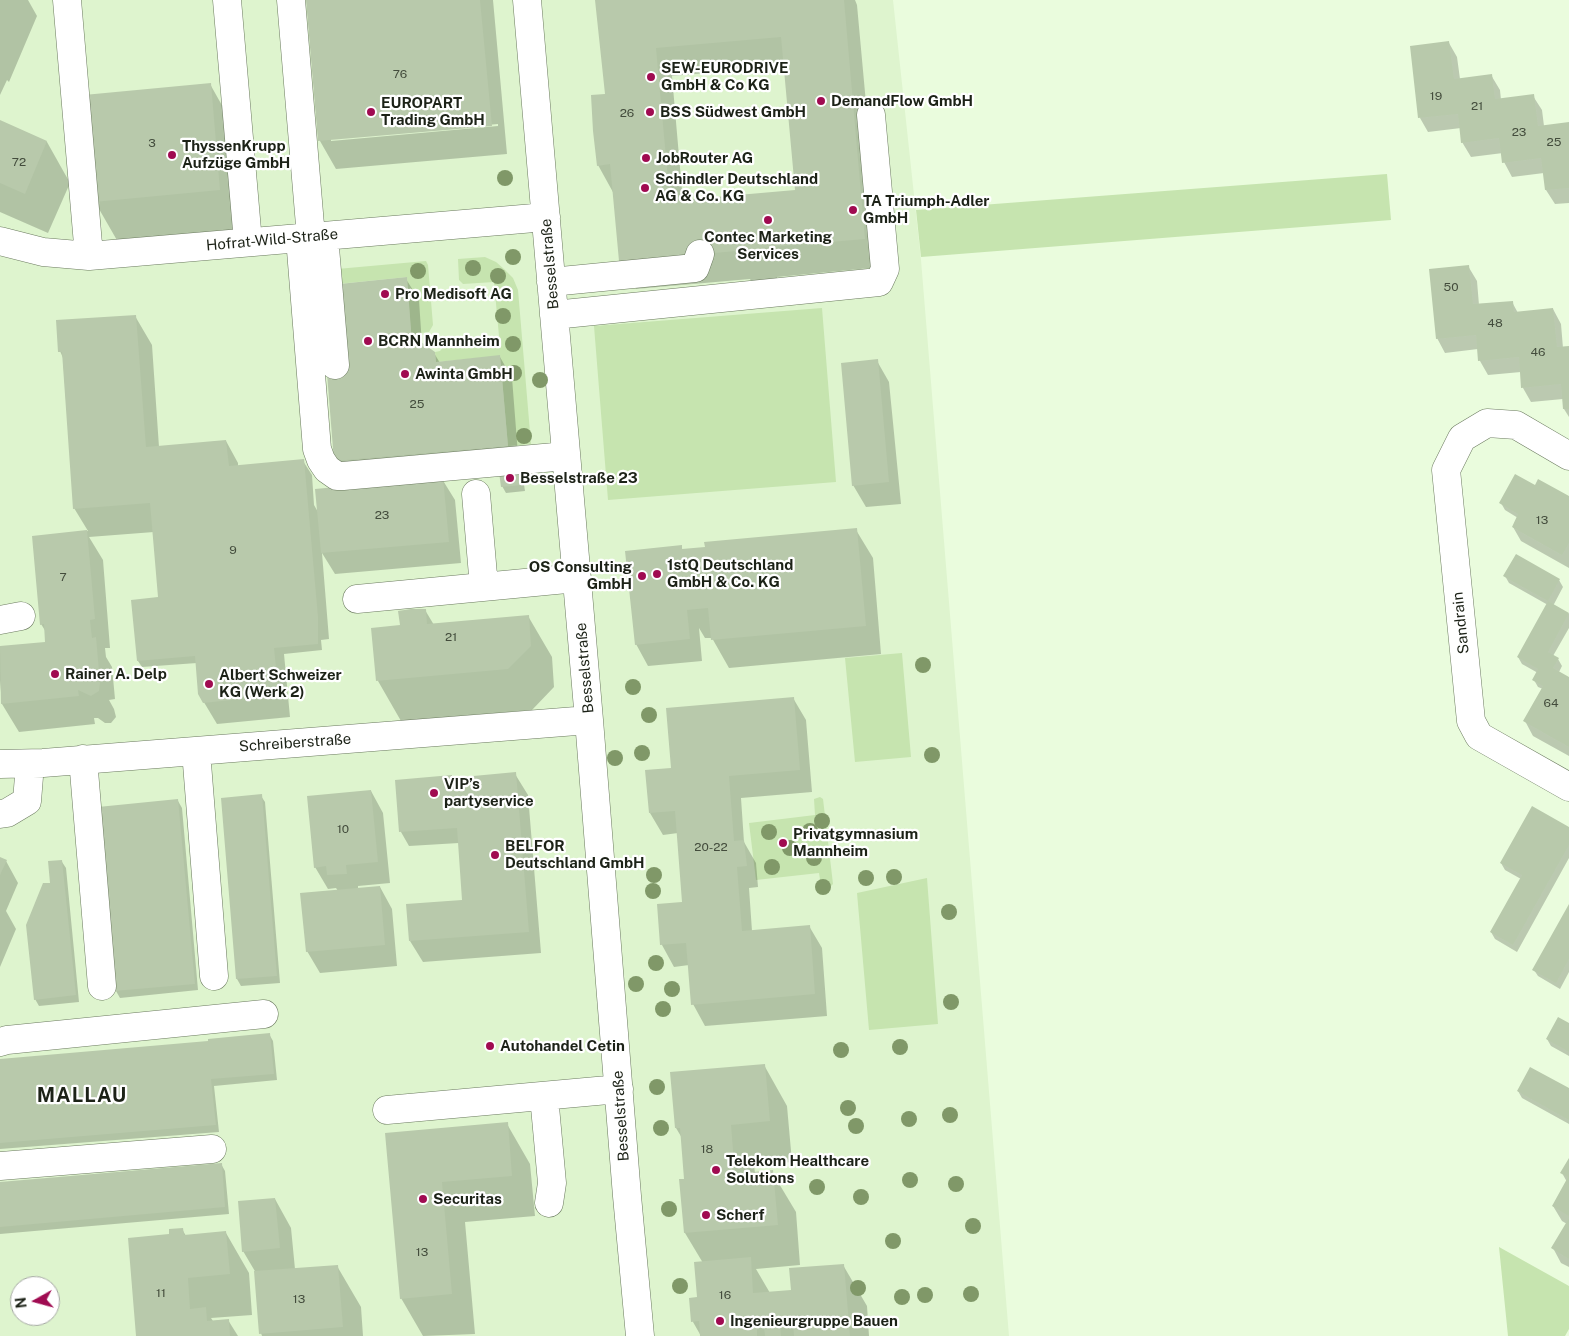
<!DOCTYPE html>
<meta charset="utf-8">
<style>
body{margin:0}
#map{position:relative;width:1569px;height:1336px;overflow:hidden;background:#eafcdd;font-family:"Public Sans",sans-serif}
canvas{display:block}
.north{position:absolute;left:10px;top:1276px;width:50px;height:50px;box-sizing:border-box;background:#fff;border:1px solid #a4a7a2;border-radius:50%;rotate:263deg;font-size:14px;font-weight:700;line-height:20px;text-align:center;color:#1c2217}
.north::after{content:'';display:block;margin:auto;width:18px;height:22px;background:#a00b51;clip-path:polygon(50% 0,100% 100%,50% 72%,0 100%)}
</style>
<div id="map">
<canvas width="1569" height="1336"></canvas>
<div class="north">N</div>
</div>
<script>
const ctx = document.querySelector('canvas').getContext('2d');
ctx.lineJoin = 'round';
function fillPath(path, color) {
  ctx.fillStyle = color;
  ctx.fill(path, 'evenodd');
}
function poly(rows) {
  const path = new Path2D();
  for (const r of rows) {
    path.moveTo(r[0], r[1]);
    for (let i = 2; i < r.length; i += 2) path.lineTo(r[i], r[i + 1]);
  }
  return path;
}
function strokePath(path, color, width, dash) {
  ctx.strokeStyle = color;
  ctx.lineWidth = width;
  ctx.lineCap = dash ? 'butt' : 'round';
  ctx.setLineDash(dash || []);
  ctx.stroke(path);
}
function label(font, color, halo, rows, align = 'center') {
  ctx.font = font + ' "Public Sans",sans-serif';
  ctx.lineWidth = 4.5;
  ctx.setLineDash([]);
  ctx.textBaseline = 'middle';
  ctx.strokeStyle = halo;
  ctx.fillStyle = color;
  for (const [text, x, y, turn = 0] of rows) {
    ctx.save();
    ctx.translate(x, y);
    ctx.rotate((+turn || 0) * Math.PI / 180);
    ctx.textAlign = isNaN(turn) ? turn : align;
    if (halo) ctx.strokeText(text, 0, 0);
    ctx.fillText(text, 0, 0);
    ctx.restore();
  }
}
fillPath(poly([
 [0,0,893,0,921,260,1009,1336,0,1336],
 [20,1286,50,1286,50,1316,20,1316]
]), '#def4ce');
fillPath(poly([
 [1387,174,1391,220,921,257,916,210],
 [485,257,496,262,504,269,513,278,518,290,531,444,508,446,500,356,436,362,435,352,440,351,449,340,499,336,494,282,463,284,459,280,458,259],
 [426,261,428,265,433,325,429,332,411,334,407,277,338,284,337,269],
 [822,308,836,482,608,500,594,326],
 [902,653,911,757,855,762,845,658],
 [820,797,823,799,833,884,826,891,822,892,819,873,756,880,749,823,815,815,814,799],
 [927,878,938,1024,869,1030,857,893],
 [1499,1247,1569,1286,1569,1329,1565,1336,1508,1336]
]), '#c6e4af');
fillPath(poly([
 [0,0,28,0,37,16,9,82,7,80,0,95],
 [307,0,493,0,507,154,336,169,320,141],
 [498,124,498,126,331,141,331,139],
 [596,0,855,0,857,5,881,267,777,277,777,286,755,288,750,279,636,289,620,261,614,194,598,165,606,95],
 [785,66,797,192,683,202,672,76],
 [1449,43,1457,57,1460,79,1491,75,1500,90,1501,100,1533,96,1542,110,1544,126,1569,123,1569,203,1555,204,1546,190,1544,173,1512,177,1504,162,1503,153,1471,157,1462,142,1461,128,1428,132,1420,118],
 [210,84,233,125,243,231,118,242,95,202],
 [0,122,47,142,70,183,48,233,0,212],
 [1468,266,1477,281,1479,305,1512,302,1518,313,1553,309,1561,324,1563,348,1569,347,1569,417,1564,409,1563,399,1531,402,1523,388,1521,372,1488,375,1480,361,1478,349,1445,353,1437,338],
 [406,279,419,300,422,345,434,353,440,363,500,357,512,378,519,467,348,483,335,461],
 [135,316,152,345,159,447,226,441,238,463,238,466,303,461,312,475,314,505,318,512,442,479,455,500,461,563,335,574,322,553,329,639,321,640,322,650,284,654,290,717,217,724,199,694,197,663,142,667,138,661,160,598,154,532,89,537,103,560,110,648,105,648,106,657,112,667,115,699,109,700,114,709,116,717,111,723,105,723,98,718,94,718,95,724,19,732,2,704,0,680,0,647,47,643,46,632,41,624,34,537,88,531,74,508,63,358,60,351],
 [877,361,889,382,901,504,866,507,853,485],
 [519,471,523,478,525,491,506,493,502,486],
 [1535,487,1569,497,1569,568,1521,541,1513,527,1518,518,1505,510,1501,503],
 [856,530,873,558,881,654,729,668,712,638,705,638,699,628,702,661,648,666,636,644,681,547,683,550,706,548],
 [1516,555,1559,580,1563,587,1553,606,1569,614,1569,628,1553,656,1558,659,1562,666,1559,672,1569,678,1569,756,1533,736,1525,721,1543,689,1538,687,1534,680,1538,673,1522,664,1518,657,1548,605,1509,583,1505,576],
 [425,610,434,625,528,616,552,657,554,687,532,710,401,721,378,681,401,627],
 [793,698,806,720,812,792,741,798,744,842,756,863,758,887,749,888,752,931,809,926,822,948,827,1016,705,1026,693,1004,689,965,674,967,662,945,658,905,684,903,678,833,663,835,650,813,672,769],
 [515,774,528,795,541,953,423,962,410,941,464,901,459,843,409,846,401,832,396,781,452,776,453,779],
 [371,791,383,813,390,883,358,886,358,889,380,887,392,909,397,966,320,973,307,951,338,891,336,888,328,889,315,867],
 [261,796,265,802,280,983,241,986,237,979,222,799],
 [178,801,182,808,198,990,120,998,116,991],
 [1569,828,1569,858,1517,952,1495,939,1491,932,1521,879,1505,870,1501,863],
 [0,859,6,861,18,883,6,911,16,929,0,967],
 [62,862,66,868,79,1002,39,1006,35,999,52,884],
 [1569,906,1569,972,1560,989,1538,976,1534,970],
 [1569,1024,1569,1056,1551,1046,1547,1039],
 [269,1034,273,1041,277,1080,214,1086,219,1132,0,1149,0,1060,209,1043],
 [764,1065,787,1106,792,1162,754,1165,755,1173,772,1172,796,1212,800,1265,756,1269,770,1293,792,1292,843,1265,867,1306,869,1336,701,1336,693,1322,698,1298,703,1263,685,1233,685,1180,682,1138,676,1128],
 [1569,1090,1569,1124,1522,1098,1518,1091],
 [507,1124,530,1164,535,1216,465,1222,475,1334,423,1336,401,1298,387,1134],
 [1569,1160,1569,1267,1561,1263,1553,1248,1567,1224,1562,1221,1553,1206,1567,1182,1562,1173],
 [221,1164,225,1171,229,1214,0,1234,0,1183],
 [275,1199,291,1228,295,1269,337,1266,361,1307,363,1336,262,1336,261,1333,256,1273,243,1251],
 [182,1229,186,1236,226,1233,249,1273,252,1315,211,1318,213,1321,228,1320,238,1336,137,1336,171,1236]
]), '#0003');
fillPath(poly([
 [306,0,480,0,492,126,318,141],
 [595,0,844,0,865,239,761,248,762,258,737,260,737,251,619,261,610,164,597,166,593,131,591,95,605,94],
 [781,37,795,190,670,201,656,48],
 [1449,41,1454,79,1492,74,1495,99,1534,94,1538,126,1569,122,1569,188,1545,190,1541,158,1502,163,1499,138,1461,143,1458,114,1418,118,1410,46],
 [211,83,220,190,94,202,84,95],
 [0,120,47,141,25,194,0,183],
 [1469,265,1473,304,1513,301,1514,312,1553,308,1557,347,1569,346,1569,409,1563,409,1561,384,1521,388,1519,357,1478,361,1476,335,1436,339,1429,269],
 [407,277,412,343,421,342,435,352,436,362,500,355,508,446,334,461,320,286],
 [136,315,146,447,226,440,229,466,304,459,318,617,318,644,274,648,279,695,203,703,198,694,195,656,137,661,131,600,158,597,150,503,73,509,62,352,58,352,56,320],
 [878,359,889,482,852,486,841,363],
 [520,470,522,485,501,487,499,472],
 [1515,474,1535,485,1538,479,1569,496,1569,543,1562,555,1512,527,1518,514,1499,503],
 [443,477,449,542,321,553,315,489],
 [857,528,866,626,711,640,708,608,687,610,690,639,635,645,625,551,682,545,682,549,705,547,704,542],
 [87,530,95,619,90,620,92,638,96,637,99,671,94,672,94,675,99,679,100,683,99,691,91,696,78,690,79,696,1,704,0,646,45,642,44,624,40,625,32,536],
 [1516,554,1560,579,1548,601,1503,576],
 [1548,601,1569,613,1548,652,1559,658,1553,668,1569,677,1569,747,1523,721,1543,686,1532,680,1538,669,1517,657],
 [411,609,426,609,427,624,529,615,531,646,508,669,376,681,371,628,400,625,398,611],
 [794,697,800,770,729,776,734,841,744,840,747,866,737,867,742,931,810,925,815,994,691,1005,686,943,660,945,657,904,682,902,675,811,649,813,645,770,671,768,666,708],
 [516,772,529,932,409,941,406,904,462,900,457,828,399,832,395,780,452,775,452,778],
 [371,790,378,862,346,865,347,874,327,875,326,866,314,868,307,796],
 [262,794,277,976,236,979,221,798],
 [178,799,195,984,114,991,98,807],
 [1532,806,1569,827,1569,845,1513,945,1490,932,1522,875,1500,863],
 [0,857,7,860,0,875],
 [62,860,76,995,34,1000,26,925,43,883,50,883,48,861],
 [380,886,385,945,306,952,300,893],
 [1569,904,1569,959,1556,983,1532,970],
 [1558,1017,1569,1023,1569,1052,1546,1039],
 [270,1033,274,1074,211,1079,216,1125,0,1143,0,1059,208,1041,208,1039],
 [765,1064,770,1121,731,1125,735,1174,773,1170,778,1225,684,1233,679,1179,684,1179,680,1128,675,1128,670,1072],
 [1530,1067,1569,1088,1569,1120,1517,1091],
 [508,1122,512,1176,442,1182,452,1294,400,1299,385,1133],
 [1569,1158,1569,1216,1552,1206,1568,1177,1560,1173],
 [222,1163,225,1207,0,1227,0,1182],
 [275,1198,280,1248,242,1252,238,1201],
 [1569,1218,1569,1259,1551,1248],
 [183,1228,184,1235,226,1231,230,1274,188,1278,190,1309,206,1307,207,1321,229,1319,230,1336,136,1336,128,1238,169,1234,169,1229],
 [751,1257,753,1293,791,1290,789,1268,844,1264,850,1336,794,1336,793,1324,780,1325,781,1336,765,1336,764,1327,757,1327,757,1336,700,1336,699,1321,691,1322,689,1298,697,1297,694,1262],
 [338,1265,343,1327,259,1334,254,1271]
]), '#b8c9ab');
const minor = poly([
 [67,0,89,256],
 [227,0,248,242],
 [291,0,311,237],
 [527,0,589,720,627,1196,640,1336],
 [324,236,335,365],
 [300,238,317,449,321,460,327,469,337,476,343,476,566,456],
 [0,241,43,252,89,256,546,217],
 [551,282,695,268,700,254],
 [554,315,879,282,885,269,871,115],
 [1569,456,1516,425,1487,423,1462,438,1446,470,1471,721,1479,736,1569,787],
 [476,494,484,587],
 [357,599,577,578],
 [0,620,21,616],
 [196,751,214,976],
 [83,759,102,986],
 [0,764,43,763,589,720],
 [0,814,7,813,27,801,30,764],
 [0,1042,7,1040,264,1014],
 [544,1096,552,1183,549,1203],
 [387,1110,619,1089],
 [0,1166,212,1149]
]);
strokePath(minor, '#6b7a5f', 29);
strokePath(minor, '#fff', 28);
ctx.fillStyle = '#809868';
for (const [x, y] of [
 [505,178],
 [513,257],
 [473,268],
 [418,271],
 [498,276],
 [503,316],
 [513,344],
 [514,373],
 [540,380],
 [524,436],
 [923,665],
 [633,687],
 [649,715],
 [642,753],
 [932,755],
 [615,758],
 [822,821],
 [810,831],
 [769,832],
 [790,848],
 [814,858],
 [772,867],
 [654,875],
 [894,877],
 [866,878],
 [823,887],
 [653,891],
 [949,912],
 [656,963],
 [636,984],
 [672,989],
 [951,1002],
 [663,1009],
 [900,1047],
 [841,1050],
 [657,1087],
 [848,1108],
 [950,1115],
 [909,1119],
 [856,1126],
 [661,1128],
 [910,1180],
 [956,1184],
 [817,1187],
 [861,1197],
 [669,1209],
 [973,1226],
 [893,1241],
 [680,1286],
 [858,1288],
 [971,1294],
 [925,1295],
 [902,1297]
]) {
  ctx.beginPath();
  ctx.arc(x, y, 8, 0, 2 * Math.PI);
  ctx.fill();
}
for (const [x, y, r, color] of [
 [651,77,5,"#a00b51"],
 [821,101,5,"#a00b51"],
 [371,112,5,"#a00b51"],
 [650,112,5,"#a00b51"],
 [172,155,5,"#a00b51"],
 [646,158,5,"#a00b51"],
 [645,188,5,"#a00b51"],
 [853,210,5,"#a00b51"],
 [768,220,5,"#a00b51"],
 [385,294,5,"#a00b51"],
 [368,341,5,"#a00b51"],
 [405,374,5,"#a00b51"],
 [510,478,5,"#a00b51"],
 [657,574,5,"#a00b51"],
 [642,576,5,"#a00b51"],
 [55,674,5,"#a00b51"],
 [209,684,5,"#a00b51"],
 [434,793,5,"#a00b51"],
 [783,843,5,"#a00b51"],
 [495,855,5,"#a00b51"],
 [490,1046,5,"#a00b51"],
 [716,1170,5,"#a00b51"],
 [423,1199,5,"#a00b51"],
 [706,1215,5,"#a00b51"],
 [720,1321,5,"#a00b51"]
]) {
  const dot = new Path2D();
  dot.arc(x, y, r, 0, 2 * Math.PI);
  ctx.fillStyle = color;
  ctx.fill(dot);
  strokePath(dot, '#fff', 2);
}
label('12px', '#434c3c', null, [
 ["76",400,74],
 ["19",1436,96],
 ["21",1477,106],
 ["26",627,113],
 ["23",1519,132],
 ["25",1554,142],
 ["3",152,143],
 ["72",19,162],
 ["50",1451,287],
 ["48",1495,323],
 ["46",1538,352],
 ["25",417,404],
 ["23",382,515],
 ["13",1542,520],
 ["9",233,550],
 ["7",63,577],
 ["21",451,637],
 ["64",1551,703],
 ["10",343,829],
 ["20-22",711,847],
 ["18",707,1149],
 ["13",422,1252],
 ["11",161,1293],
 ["16",725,1295],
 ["13",299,1299]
]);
label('bold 15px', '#1c2217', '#fff', [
 ["SEW-EURODRIVE",661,68],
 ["GmbH & Co KG",661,85],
 ["DemandFlow GmbH",831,101],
 ["EUROPART",381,103],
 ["Trading GmbH",381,120],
 ["BSS Südwest GmbH",660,112],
 ["ThyssenKrupp",182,146],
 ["Aufzüge GmbH",182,163],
 ["JobRouter AG",656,158],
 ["Schindler Deutschland",655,179],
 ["AG & Co. KG",655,196],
 ["TA Triumph-Adler",863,201],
 ["GmbH",863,218],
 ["Contec Marketing",768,237,"center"],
 ["Services",768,254,"center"],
 ["Pro Medisoft AG",395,294],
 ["BCRN Mannheim",378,341],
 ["Awinta GmbH",415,374],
 ["Besselstraße 23",520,478],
 ["1stQ Deutschland",667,565],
 ["GmbH & Co. KG",667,582],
 ["OS Consulting",632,567,"right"],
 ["GmbH",632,584,"right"],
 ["Rainer A. Delp",65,674],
 ["Albert Schweizer",219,675],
 ["KG (Werk 2)",219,692],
 ["VIP’s",444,784],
 ["partyservice",444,801],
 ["Privatgymnasium",793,834],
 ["Mannheim",793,851],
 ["BELFOR",505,846],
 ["Deutschland GmbH",505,863],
 ["Autohandel Cetin",500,1046],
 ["Telekom Healthcare",726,1161],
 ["Solutions",726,1178],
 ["Securitas",433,1199],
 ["Scherf",716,1215],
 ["Ingenieurgruppe Bauen",730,1321]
], 'left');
label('15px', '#1c2217', '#fff', [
 ["Hofrat-Wild-Straße",272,240,-5],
 ["Besselstraße",550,264,-95],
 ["Sandrain",1461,623,-96],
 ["Besselstraße",585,668,-95],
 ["Schreiberstraße",295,743,-4],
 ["Besselstraße",621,1116,-94]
]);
ctx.letterSpacing = '1px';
label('bold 20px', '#1c2217', '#fff', [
 ["MALLAU",82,1096]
]);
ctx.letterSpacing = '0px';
</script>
